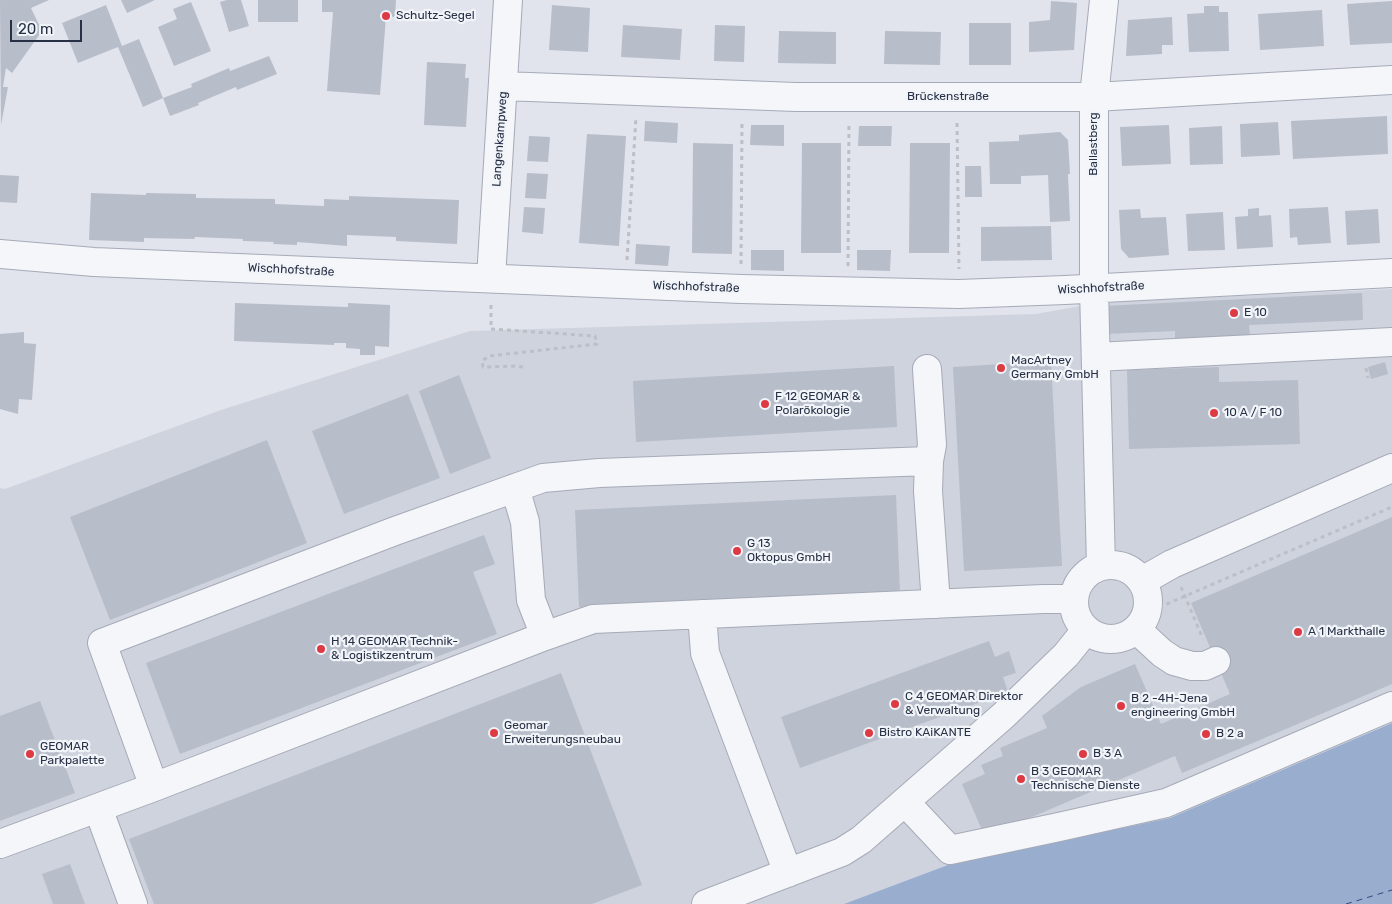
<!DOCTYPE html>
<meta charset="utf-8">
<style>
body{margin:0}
#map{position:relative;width:1392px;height:904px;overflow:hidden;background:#e1e4ec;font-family:Rubik,sans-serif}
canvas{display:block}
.scale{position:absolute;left:10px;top:20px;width:72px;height:22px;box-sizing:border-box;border:2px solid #273045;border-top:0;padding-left:6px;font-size:15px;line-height:18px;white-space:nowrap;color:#273045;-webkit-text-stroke:4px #f1f4f8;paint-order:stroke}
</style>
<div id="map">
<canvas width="1392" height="904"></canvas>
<div class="scale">20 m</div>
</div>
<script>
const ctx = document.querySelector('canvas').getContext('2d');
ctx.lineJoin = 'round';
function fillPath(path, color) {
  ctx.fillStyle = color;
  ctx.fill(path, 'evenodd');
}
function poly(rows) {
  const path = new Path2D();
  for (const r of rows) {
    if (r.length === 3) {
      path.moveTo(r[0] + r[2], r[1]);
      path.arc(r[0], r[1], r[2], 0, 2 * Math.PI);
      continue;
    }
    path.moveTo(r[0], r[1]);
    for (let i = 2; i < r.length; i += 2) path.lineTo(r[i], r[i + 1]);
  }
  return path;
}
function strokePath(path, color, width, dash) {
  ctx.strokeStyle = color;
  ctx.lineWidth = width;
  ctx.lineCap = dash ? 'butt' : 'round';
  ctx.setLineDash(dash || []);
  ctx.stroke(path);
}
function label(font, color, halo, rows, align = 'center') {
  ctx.font = font + ' Rubik,sans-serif';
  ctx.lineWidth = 4.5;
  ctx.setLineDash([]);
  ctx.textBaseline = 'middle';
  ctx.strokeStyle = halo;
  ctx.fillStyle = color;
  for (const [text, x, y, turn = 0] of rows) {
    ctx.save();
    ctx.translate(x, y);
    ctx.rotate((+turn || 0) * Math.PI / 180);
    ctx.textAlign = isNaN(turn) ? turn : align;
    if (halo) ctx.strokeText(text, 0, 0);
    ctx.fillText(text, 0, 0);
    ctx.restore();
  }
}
fillPath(poly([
 [1392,289,1392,723,1170,818,953,863,844,904,0,904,0,488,5,489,221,410,470,331,1036,314,1102,302]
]), '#cfd3de');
fillPath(poly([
 [1392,723,1392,904,844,904,953,863,1170,818]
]), '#99aecf');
strokePath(poly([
 [1346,904,1392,890]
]), '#2d497e', 1, [6, 5]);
fillPath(poly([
 [0,0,49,0,31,8,42,31,12,73,6,68,3,87,8,87,1,125],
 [121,0,155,0,127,13],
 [227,0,241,0,249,26,229,32,220,2],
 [258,0,298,0,298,22,258,22],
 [322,0,396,0,395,17,386,16,380,95,327,91,333,12,322,12],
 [1051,1,1077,3,1074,50,1029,52,1029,22,1050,20],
 [1392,1,1392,43,1350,45,1347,4],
 [191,2,211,51,174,66,158,27,177,19,173,9],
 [106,5,122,46,139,39,163,98,143,107,118,47,78,63,62,23],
 [552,5,590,8,588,52,549,50],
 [1204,6,1219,6,1219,12,1228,12,1229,51,1189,52,1187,14,1204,13],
 [1322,10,1324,46,1260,50,1258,14],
 [1172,17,1173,45,1162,45,1162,54,1126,56,1128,20],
 [969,23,1011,23,1011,65,969,65],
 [623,25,682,29,680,60,621,57],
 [715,25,745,26,744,62,714,61],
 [779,31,836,32,836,64,778,63],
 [885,31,941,32,940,65,884,64],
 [269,56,277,74,237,90,236,87,198,103,199,105,170,116,163,98,192,87,191,84,229,68,230,71],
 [427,62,466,64,465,78,469,78,466,127,424,125],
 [1387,116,1388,154,1293,159,1291,121],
 [645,121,678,123,677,143,644,141],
 [1278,122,1280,155,1241,157,1240,124],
 [751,125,784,125,784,146,750,145],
 [1169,125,1171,164,1122,166,1120,127],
 [859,126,892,126,891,146,858,146],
 [1222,126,1223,164,1190,165,1189,128],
 [1060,132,1068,140,1070,174,1068,174,1070,221,1050,222,1048,175,1021,176,1021,184,990,184,989,142,1019,141,1019,135],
 [587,134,626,136,619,246,579,243],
 [529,136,550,137,548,162,527,161],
 [693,143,733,144,732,254,692,253],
 [802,143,841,143,841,253,801,253],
 [910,143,950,143,949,253,909,253],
 [965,166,981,166,982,197,965,197],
 [527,173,548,174,546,199,525,198],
 [0,175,19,176,17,203,0,202],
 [91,193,146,195,146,193,196,194,196,198,275,199,275,204,324,206,324,199,349,200,349,196,459,200,457,244,396,241,396,237,347,235,347,246,297,242,297,245,273,244,274,242,243,241,243,239,195,237,194,239,144,238,144,242,89,240],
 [524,207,545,208,543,234,522,232],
 [1328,207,1331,243,1298,245,1297,237,1290,238,1289,209],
 [1259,208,1259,216,1271,215,1273,247,1237,249,1235,217,1248,216,1248,209],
 [1140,209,1141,218,1166,217,1169,255,1129,258,1121,249,1119,210],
 [1378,209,1380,243,1347,245,1345,211],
 [1223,212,1225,250,1188,251,1186,214],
 [1051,226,1052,260,981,261,981,227],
 [636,244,670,246,668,266,635,264],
 [751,250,784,250,784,271,751,270],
 [857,250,891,250,890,271,857,270],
 [1362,293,1363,320,1249,325,1250,336,1175,340,1175,331,1105,334,1104,306],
 [235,303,348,307,348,303,390,305,389,347,375,346,375,355,360,355,360,349,346,348,346,343,334,343,334,345,234,341],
 [24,332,24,343,36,344,32,400,19,399,18,414,0,409,0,334],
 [1051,361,1062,566,964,571,953,367],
 [1385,362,1388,374,1371,379,1368,367],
 [894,366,897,427,636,442,633,381],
 [1219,367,1219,382,1298,380,1300,444,1129,449,1127,370],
 [459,375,491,458,450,474,419,391],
 [408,394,440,478,344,514,312,431],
 [267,440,307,543,110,620,70,517],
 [896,495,900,592,579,607,575,510],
 [1392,517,1392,684,1182,773,1175,756,985,837,962,784,985,774,981,765,1003,756,1000,748,1047,728,1042,716,1081,687,1135,664,1161,724,1230,694,1191,603],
 [484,535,495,564,473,572,497,634,180,754,146,663],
 [989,641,995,657,1009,651,1016,673,1003,677,1008,692,800,768,781,717],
 [561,673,642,885,592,904,154,904,129,839],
 [40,701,75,793,0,821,0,716],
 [70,864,85,904,53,904,42,874]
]), '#b8bdca');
const minor = poly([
 [503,86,796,97,1094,97,1392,80],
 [0,254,94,262,741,289,959,294,1065,290,1392,273],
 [491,278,508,0],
 [1096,357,1392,342],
 [927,369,932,445,929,461,928,491,936,604],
 [515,488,525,522,531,600,545,636],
 [1111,602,37],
 [1101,566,1094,289,1094,97,1104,0],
 [1142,581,1172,564,1392,468],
 [702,614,705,653,788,873],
 [1137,630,1162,653,1174,661,1192,666,1205,666,1216,661],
 [154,787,102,643,395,531,543,478,599,473,929,461],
 [905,802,950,850,1059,827,1166,803,1392,706],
 [98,808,133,904],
 [0,844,154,787,545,636,593,619,1043,599,1074,599],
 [706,904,842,852,861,840,1004,715,1066,655,1086,630]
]);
strokePath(minor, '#a5aab7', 30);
strokePath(poly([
 [957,123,959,269],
 [627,260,636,117],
 [741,264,742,121],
 [848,266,849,123],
 [491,305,491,329,595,336,597,344,489,356,482,361,483,367,518,366,525,368],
 [1366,368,1368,378],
 [1181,587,1203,639],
 [1151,608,1162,606,1392,507]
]), '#bbbfc7', 3, [4, 4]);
strokePath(minor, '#f5f6f9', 28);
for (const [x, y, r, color] of [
 [386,16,5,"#dd3a43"],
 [1234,313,5,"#dd3a43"],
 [1001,368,5,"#dd3a43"],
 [765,404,5,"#dd3a43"],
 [1214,413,5,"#dd3a43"],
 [737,551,5,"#dd3a43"],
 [1298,632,5,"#dd3a43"],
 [321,649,5,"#dd3a43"],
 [895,704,5,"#dd3a43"],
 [1121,706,5,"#dd3a43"],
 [494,733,5,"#dd3a43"],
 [869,733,5,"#dd3a43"],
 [1206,734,5,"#dd3a43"],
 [30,754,5,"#dd3a43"],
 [1083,754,5,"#dd3a43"],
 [1021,779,5,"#dd3a43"]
]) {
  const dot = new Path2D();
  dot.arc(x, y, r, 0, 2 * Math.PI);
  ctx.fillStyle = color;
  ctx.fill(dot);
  strokePath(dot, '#f1f4f8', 2);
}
label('12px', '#273045', '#f1f4f8', [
 ["Schultz-Segel",396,16],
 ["E 10",1244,313],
 ["MacArtney",1011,361],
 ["Germany GmbH",1011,375],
 ["F 12 GEOMAR &",775,397],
 ["Polarökologie",775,411],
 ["10 A / F 10",1224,413],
 ["G 13",747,544],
 ["Oktopus GmbH",747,558],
 ["A 1 Markthalle",1308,632],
 ["H 14 GEOMAR Technik-",331,642],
 ["& Logistikzentrum",331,656],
 ["C 4 GEOMAR Direktor",905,697],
 ["& Verwaltung",905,711],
 ["B 2 -4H-Jena",1131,699],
 ["engineering GmbH",1131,713],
 ["Geomar",504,726],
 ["Erweiterungsneubau",504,740],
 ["Bistro KAiKANTE",879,733],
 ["B 2 a",1216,734],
 ["GEOMAR",40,747],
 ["Parkpalette",40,761],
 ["B 3 A",1093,754],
 ["B 3 GEOMAR",1031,772],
 ["Technische Dienste",1031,786]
], 'left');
label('12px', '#273045', '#f1f4f8', [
 ["Brückenstraße",948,97],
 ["Langenkampweg",500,139,-86],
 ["Ballastberg",1094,144,-90],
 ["Wischhofstraße",291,270,3],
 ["Wischhofstraße",696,287,2],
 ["Wischhofstraße",1101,288,-3]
]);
</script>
